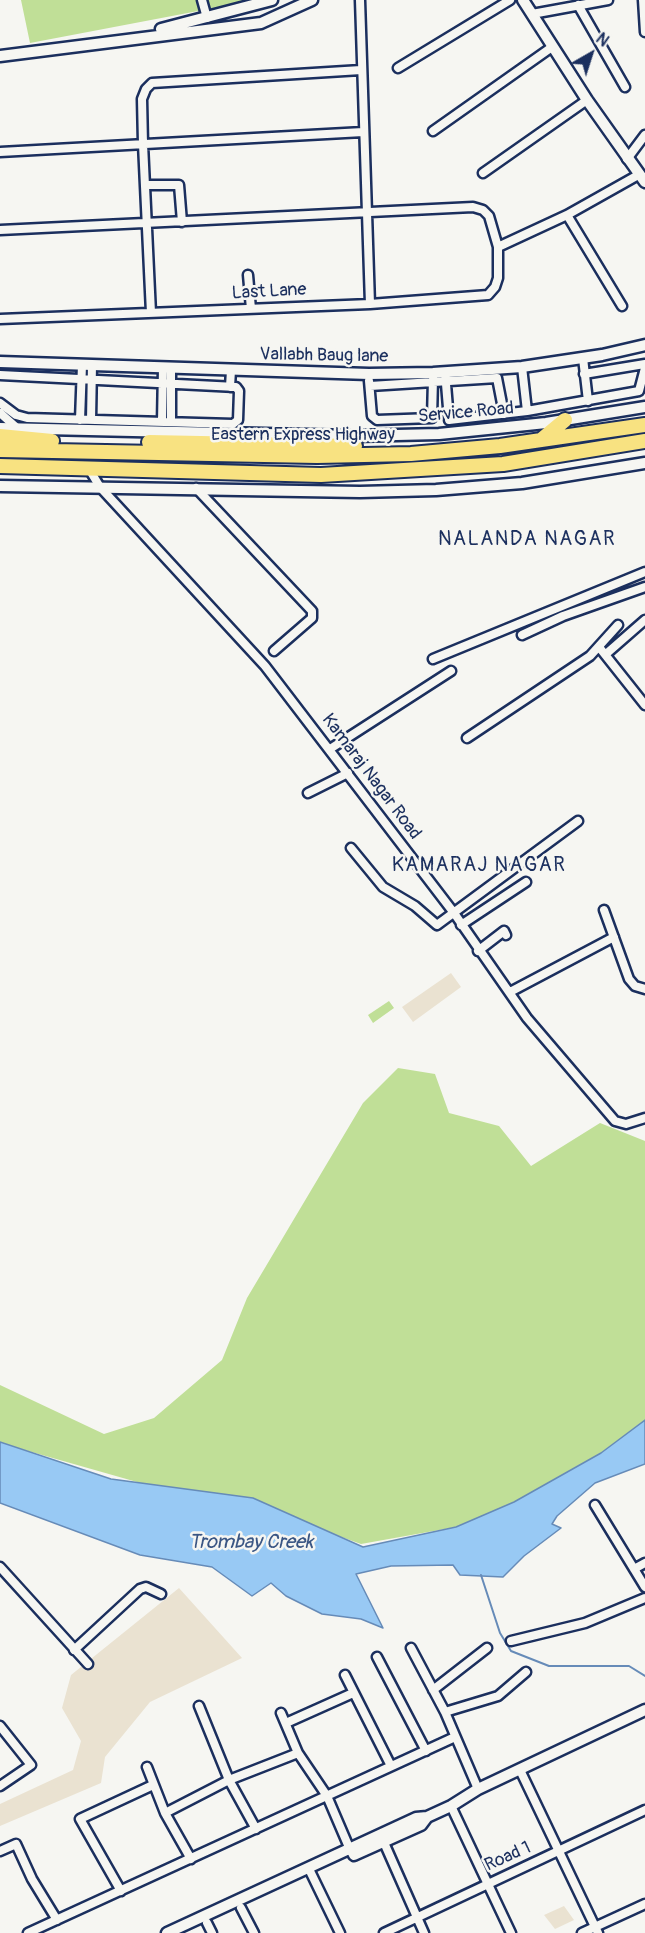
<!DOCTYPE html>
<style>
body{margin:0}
#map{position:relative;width:645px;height:1933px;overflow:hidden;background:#f6f6f2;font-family:Pangolin,sans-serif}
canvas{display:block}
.north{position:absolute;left:561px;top:24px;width:60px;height:60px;-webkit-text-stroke:4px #f6f6f2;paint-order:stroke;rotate:39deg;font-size:16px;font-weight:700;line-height:24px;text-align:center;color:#1b2f5e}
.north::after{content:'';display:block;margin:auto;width:21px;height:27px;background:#1b2f5e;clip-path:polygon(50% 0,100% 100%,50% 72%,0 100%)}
</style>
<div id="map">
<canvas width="645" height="1933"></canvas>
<div class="north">N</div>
</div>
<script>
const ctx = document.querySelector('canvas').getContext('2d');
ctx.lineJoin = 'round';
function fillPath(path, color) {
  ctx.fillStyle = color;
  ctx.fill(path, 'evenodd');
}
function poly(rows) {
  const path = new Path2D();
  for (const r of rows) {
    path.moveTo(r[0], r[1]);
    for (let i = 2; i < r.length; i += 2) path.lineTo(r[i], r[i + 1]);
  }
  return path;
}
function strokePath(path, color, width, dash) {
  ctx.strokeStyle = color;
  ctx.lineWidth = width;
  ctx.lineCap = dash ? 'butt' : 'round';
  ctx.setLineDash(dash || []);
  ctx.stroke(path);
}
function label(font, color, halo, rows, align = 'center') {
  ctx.font = font + ' Pangolin,sans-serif';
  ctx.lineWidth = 5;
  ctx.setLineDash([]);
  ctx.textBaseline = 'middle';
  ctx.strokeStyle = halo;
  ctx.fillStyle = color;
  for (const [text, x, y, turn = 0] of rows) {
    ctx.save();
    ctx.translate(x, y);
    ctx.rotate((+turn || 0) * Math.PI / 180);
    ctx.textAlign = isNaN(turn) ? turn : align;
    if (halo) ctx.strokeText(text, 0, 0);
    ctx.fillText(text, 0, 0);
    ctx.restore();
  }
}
fillPath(poly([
 [451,973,461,987,413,1022,402,1007],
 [179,1588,242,1658,150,1702,105,1757,101,1783,0,1826,0,1804,73,1770,81,1741,62,1708,71,1675],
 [564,1906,574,1920,555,1929,544,1915]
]), '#eae2d1');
fillPath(poly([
 [21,0,256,0,30,43],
 [389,1001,394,1008,373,1023,368,1015],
 [398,1068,435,1074,449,1113,499,1126,531,1166,600,1123,645,1141,645,1420,601,1453,521,1499,456,1527,361,1544,249,1504,151,1486,0,1443,0,1385,104,1434,154,1418,222,1360,247,1298,363,1103]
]), '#c0df97');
const water = poly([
 [645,1420,645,1464,595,1483,557,1516,552,1524,561,1528,524,1556,503,1577,460,1575,453,1565,391,1566,356,1574,383,1628,361,1619,322,1614,286,1596,271,1583,252,1596,212,1567,140,1555,0,1503,0,1442,111,1479,253,1498,363,1547,456,1527,514,1502,601,1453,645,1420]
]);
fillPath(water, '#98c9f4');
strokePath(water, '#668bb8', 1.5);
strokePath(poly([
 [481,1575,500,1633,511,1651,549,1666,629,1666,645,1676]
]), '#668bb8', 2);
const minor = poly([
 [202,0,207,18],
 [360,0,370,304],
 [643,0,645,32],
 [578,5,625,87],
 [532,14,608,0],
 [398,68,510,0],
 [433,131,552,47],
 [0,152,363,132],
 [627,159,645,135],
 [483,173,587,100],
 [145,185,179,185,182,222],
 [567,215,622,306],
 [0,230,473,207,483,210,489,216,498,247,498,278,495,287,488,295,370,304,0,319],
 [498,247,567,215,640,174],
 [248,275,251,309],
 [151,313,143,144,142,99,146,89,152,83,361,70],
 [583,358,588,401],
 [522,367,527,411],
 [171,368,171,422],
 [445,372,449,420,527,411,639,391,645,368],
 [584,374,645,364],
 [0,375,236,387,239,391,238,420,233,424,27,418,16,415,0,403],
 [369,381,372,416,377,420,432,418,433,379],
 [370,386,497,378,504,414],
 [230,387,231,370],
 [0,413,17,428],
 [80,420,82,365],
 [91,420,92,365],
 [162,422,163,368],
 [89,469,100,487,265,666,454,913,527,1018,615,1121,626,1124,645,1118],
 [196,488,312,611,312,618,274,651],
 [522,635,563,616,645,587],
 [599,647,645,705],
 [606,654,645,620],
 [433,659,645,572],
 [467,738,590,656,618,625],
 [330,749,451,671],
 [308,793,348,773],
 [351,848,383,887,415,906,437,925,578,821],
 [604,910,629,979,635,986,645,989],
 [461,925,526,882],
 [478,951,504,931,506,935],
 [510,992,614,937],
 [595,1505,645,1587],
 [0,1567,88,1664],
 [634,1569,645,1563],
 [511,1641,585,1623,645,1598],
 [411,1648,445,1712,478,1789],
 [74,1650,140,1589,146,1587,161,1594],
 [377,1657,426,1751],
 [345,1675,391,1766],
 [433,1690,487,1648],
 [199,1706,229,1780,256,1829],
 [445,1712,498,1696,526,1672],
 [281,1713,298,1753,327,1796,351,1852],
 [286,1723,353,1693],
 [0,1726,31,1765,0,1786],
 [147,1767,165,1813,191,1859],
 [520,1770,598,1933],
 [451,1806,511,1933],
 [165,1813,229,1780,298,1753],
 [382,1838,424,1933],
 [0,1851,16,1844,32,1879,57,1920],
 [309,1869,340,1933],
 [121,1891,80,1819,153,1785],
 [241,1908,254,1933],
 [207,1923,212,1933],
 [28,1933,455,1737],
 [384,1933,645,1810],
 [582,1933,645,1904]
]);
const tertiary = poly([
 [523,0,587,100,645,182],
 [161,29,272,0],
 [0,56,261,23,312,0],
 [0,362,369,374,433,373,522,367,602,355,645,345],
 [0,428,354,436,439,434,546,423,645,407],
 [0,486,360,492,436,490,522,483,645,463],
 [354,1855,421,1825,427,1817],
 [167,1933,416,1818,427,1817,451,1806,478,1789,645,1710]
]);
const trunk = poly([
 [0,436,52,441],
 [541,440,565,420],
 [149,442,355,446],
 [0,450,317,456,411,454,500,446,645,425],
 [0,466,321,475,503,464,645,441]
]);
strokePath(minor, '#1b2f5e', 13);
strokePath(tertiary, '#1b2f5e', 15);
strokePath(trunk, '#1b2f5e', 18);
strokePath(minor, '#f6f6f2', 8);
strokePath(tertiary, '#f6f6f2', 10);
strokePath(trunk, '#f8e281', 14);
label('18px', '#1b2f5e', '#f6f6f2', [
 ["Last Lane",269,292,-3],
 ["Vallabh Baug lane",324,356,1],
 ["Service Road",466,413,-5],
 ["Eastern Express Highway",303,435],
 ["Kamaraj Nagar Road",371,777,53],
 ["Road 1",508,1857,-24]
]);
ctx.letterSpacing = '1.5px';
label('20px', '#1b2f5e', '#f6f6f2', [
 ["NALANDA NAGAR",527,540],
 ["KAMARAJ NAGAR",479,866]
]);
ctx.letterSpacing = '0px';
label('italic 20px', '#3a5684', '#f6f6f2', [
 ["Trombay Creek",251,1543]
]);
</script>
